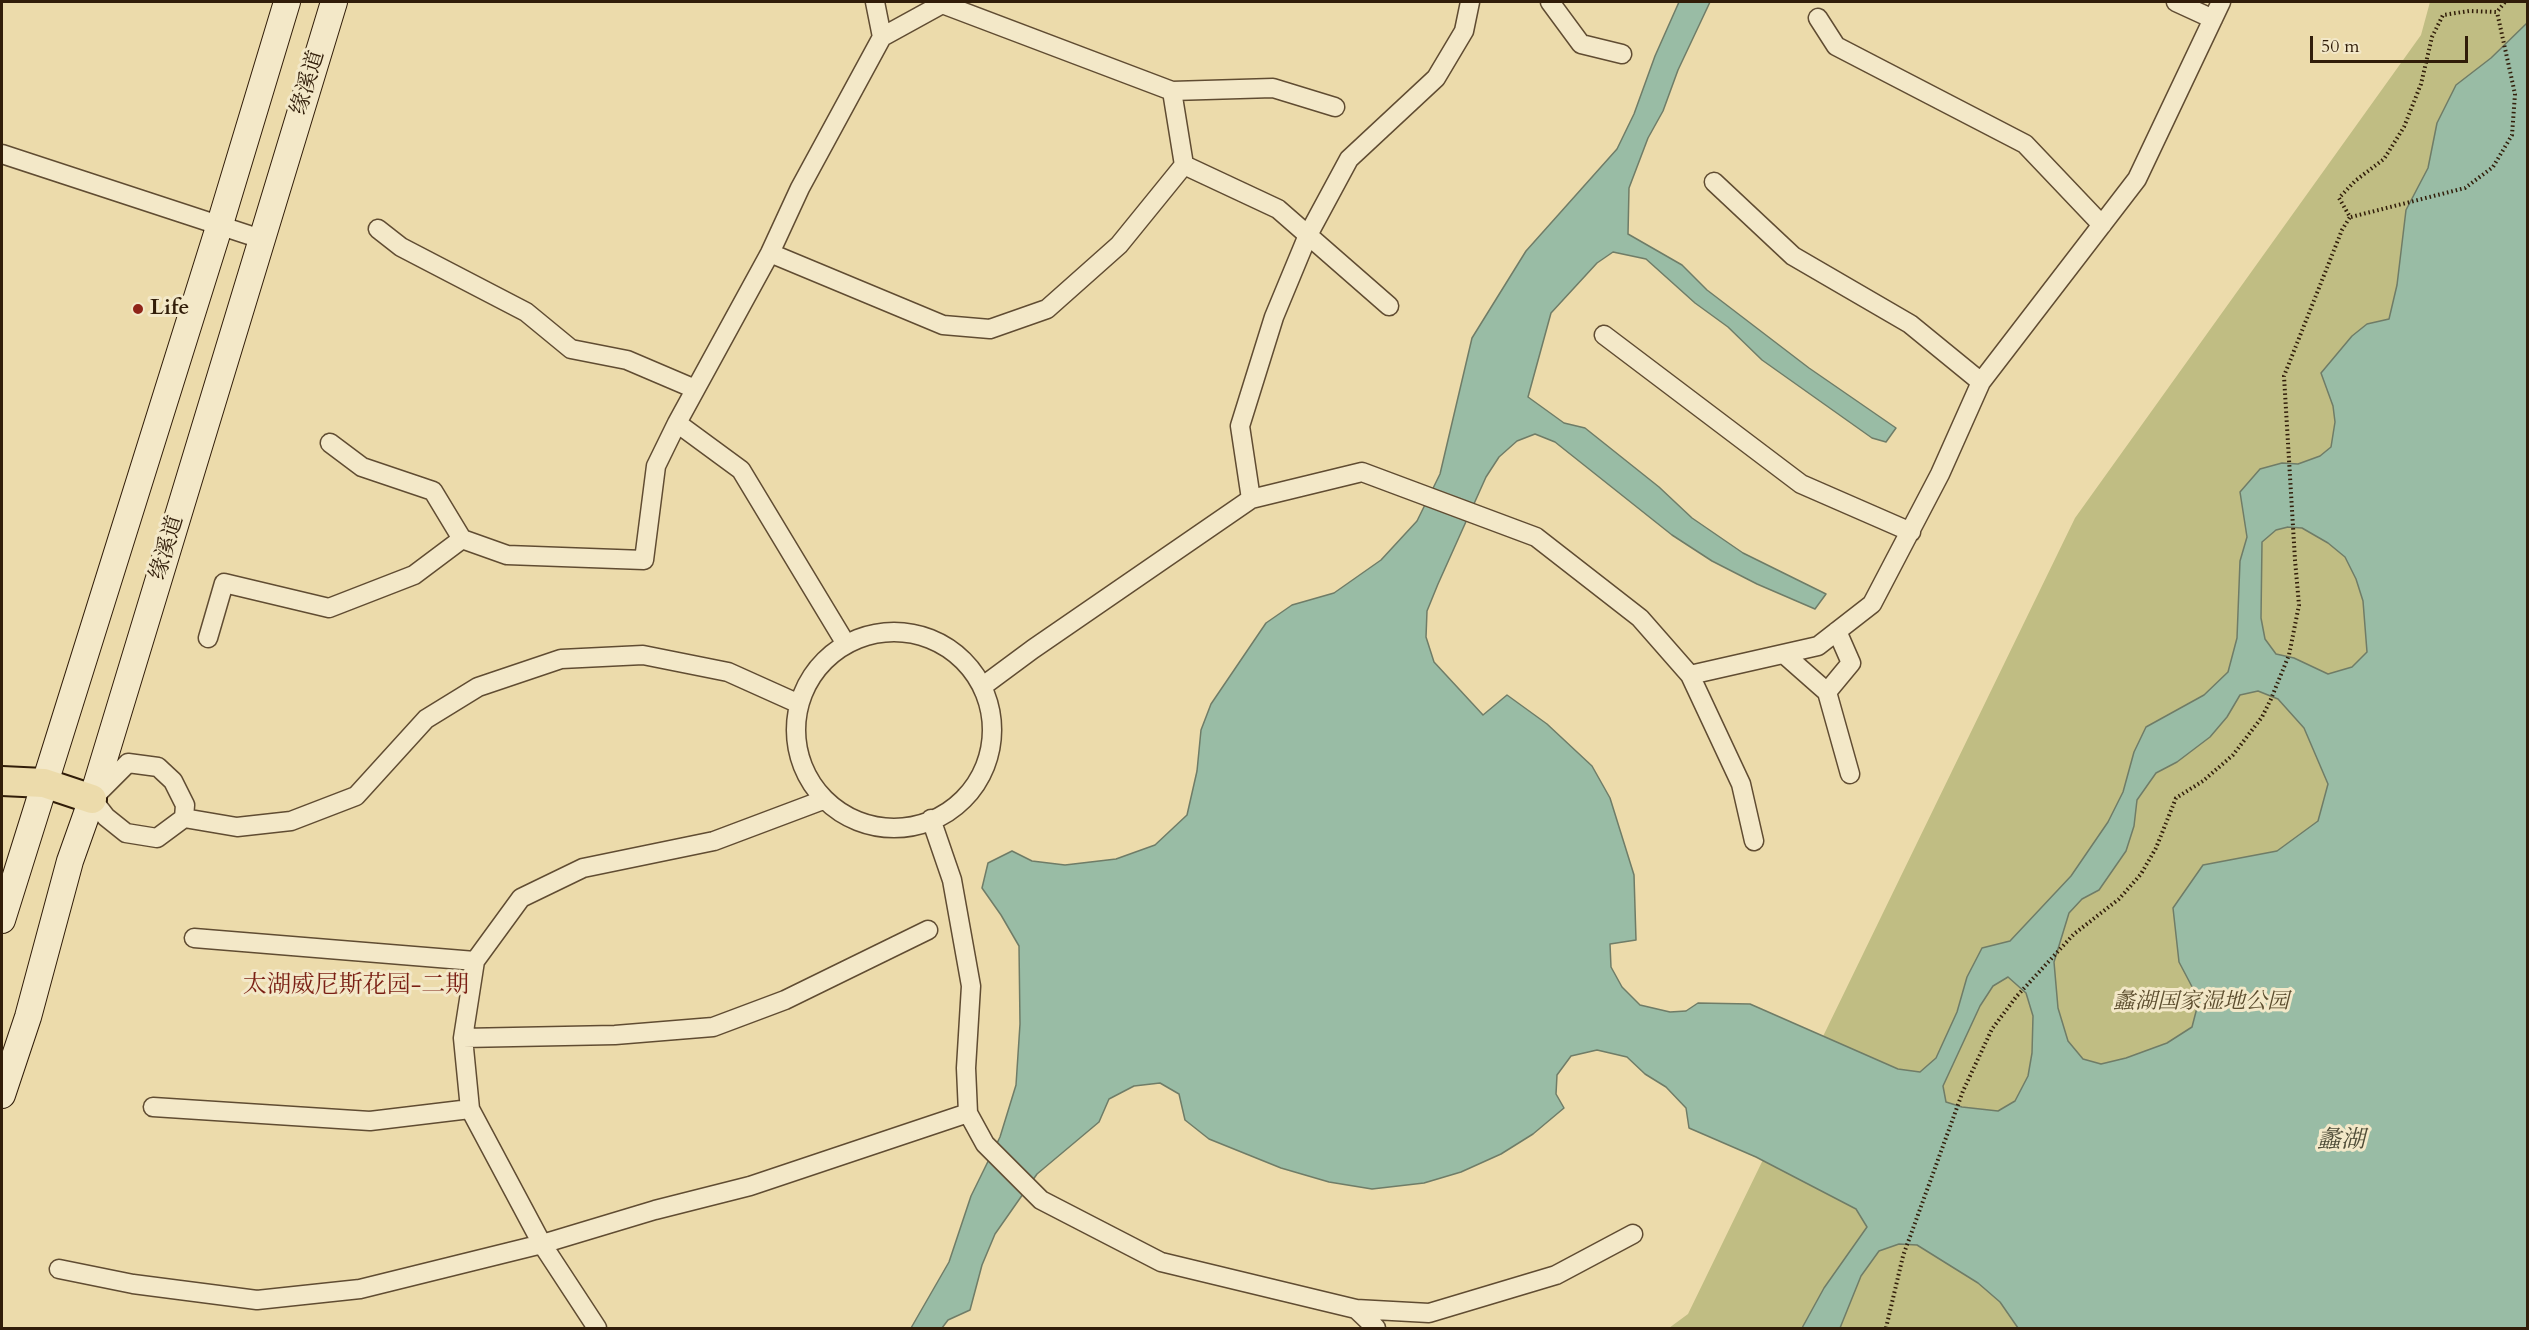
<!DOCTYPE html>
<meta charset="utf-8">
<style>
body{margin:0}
#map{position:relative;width:2529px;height:1330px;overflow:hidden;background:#ecdbab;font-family:Cardo,serif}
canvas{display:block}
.frame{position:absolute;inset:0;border:3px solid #311d09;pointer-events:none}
.scale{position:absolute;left:2310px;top:36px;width:158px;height:27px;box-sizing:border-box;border:3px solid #311d09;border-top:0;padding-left:8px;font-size:18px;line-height:21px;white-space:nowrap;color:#311d09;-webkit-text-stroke:4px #f3e8c8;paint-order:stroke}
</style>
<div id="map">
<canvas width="2529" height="1330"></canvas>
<div class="frame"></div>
<div class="scale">50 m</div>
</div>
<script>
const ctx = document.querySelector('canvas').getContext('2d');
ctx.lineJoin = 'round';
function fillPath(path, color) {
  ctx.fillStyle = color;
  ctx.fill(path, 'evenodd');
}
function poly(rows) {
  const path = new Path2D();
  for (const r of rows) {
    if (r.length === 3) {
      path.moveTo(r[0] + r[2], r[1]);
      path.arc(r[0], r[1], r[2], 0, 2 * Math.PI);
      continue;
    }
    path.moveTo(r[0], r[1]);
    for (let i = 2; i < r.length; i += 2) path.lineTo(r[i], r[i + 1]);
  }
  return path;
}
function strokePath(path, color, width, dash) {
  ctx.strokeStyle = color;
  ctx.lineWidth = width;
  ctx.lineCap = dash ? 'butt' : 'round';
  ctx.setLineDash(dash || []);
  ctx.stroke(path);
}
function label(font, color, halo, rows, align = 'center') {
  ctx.font = font + ' Cardo,"Noto Serif SC",serif';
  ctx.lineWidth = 6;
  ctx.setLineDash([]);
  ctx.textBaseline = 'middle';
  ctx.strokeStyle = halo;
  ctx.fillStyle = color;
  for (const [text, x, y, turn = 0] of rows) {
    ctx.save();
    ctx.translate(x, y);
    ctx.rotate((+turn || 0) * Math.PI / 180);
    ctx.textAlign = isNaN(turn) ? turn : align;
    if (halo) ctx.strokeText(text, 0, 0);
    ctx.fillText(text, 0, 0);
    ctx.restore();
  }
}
fillPath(poly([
 [2430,2,2527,2,2527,1328,1669,1328,1688,1314,2075,518,2421,35]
]), '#c0bd83');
const water = poly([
 [1679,2,1710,2,1678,70,1663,111,1648,138,1629,188,1628,234,1682,265,1707,290,1809,368,1896,428,1886,442,1872,438,1762,360,1728,327,1695,303,1646,259,1613,252,1597,263,1551,313,1528,397,1564,423,1585,428,1659,487,1692,518,1743,553,1826,594,1815,609,1757,584,1712,561,1672,535,1555,442,1535,434,1517,441,1499,457,1486,477,1438,584,1427,611,1426,637,1434,662,1483,715,1507,695,1547,724,1592,766,1610,798,1634,875,1636,940,1610,944,1611,967,1622,987,1640,1005,1670,1012,1686,1011,1698,1003,1750,1004,1898,1069,1920,1072,1936,1058,1957,1012,1967,977,1982,948,2010,941,2071,876,2108,822,2123,792,2134,752,2146,727,2204,695,2228,672,2237,638,2240,561,2247,537,2240,492,2260,469,2282,463,2298,464,2320,456,2331,447,2335,422,2333,406,2321,373,2352,336,2367,324,2389,319,2397,285,2406,210,2428,168,2437,123,2456,85,2491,58,2527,23,2527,1328,2018,1328,2000,1302,1978,1283,1917,1245,1899,1244,1879,1251,1861,1276,1840,1328,1802,1328,1824,1288,1867,1227,1856,1209,1756,1157,1689,1128,1686,1108,1666,1087,1645,1074,1627,1057,1597,1050,1571,1056,1557,1075,1556,1094,1564,1108,1533,1134,1501,1154,1461,1172,1424,1183,1372,1189,1329,1182,1281,1168,1209,1139,1185,1120,1179,1094,1160,1083,1134,1086,1109,1099,1099,1122,1037,1174,995,1234,982,1265,970,1310,948,1320,942,1328,911,1328,949,1262,971,1196,1000,1137,1016,1085,1020,1024,1019,946,1001,915,982,888,988,863,1012,851,1032,861,1065,865,1116,859,1155,845,1187,815,1197,771,1201,730,1211,704,1266,623,1292,605,1334,593,1381,560,1417,521,1440,474,1472,338,1526,251,1617,149,1634,114,1655,56,1679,2],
 [2288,527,2302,528,2328,543,2345,557,2356,579,2363,601,2367,652,2352,667,2328,674,2294,658,2276,654,2265,639,2261,618,2262,542,2276,530,2288,527],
 [2258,691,2278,699,2304,728,2328,784,2318,821,2277,851,2203,865,2173,908,2179,962,2199,1000,2192,1027,2167,1043,2126,1058,2101,1064,2083,1059,2068,1041,2058,1008,2054,962,2069,913,2082,899,2099,890,2126,851,2134,826,2137,800,2156,773,2177,762,2210,737,2227,717,2240,695,2258,691],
 [2008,977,2026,993,2033,1016,2032,1053,2028,1076,2015,1101,1998,1111,1962,1107,1946,1102,1943,1086,1980,1006,1993,986,2008,977]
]);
fillPath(water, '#99bca5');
strokePath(water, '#6f7c67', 1.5);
const minor = poly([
 [937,2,1172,91,1184,165,1278,209,1389,306],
 [1550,2,1581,44,1622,54],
 [2176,2,2213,19],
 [1818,18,1836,46,2025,144,2102,225],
 [882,37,942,4],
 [1172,91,1273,88,1335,107],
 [2,154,261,239],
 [1714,182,1793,256,1910,324,1981,382],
 [378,229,401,247,526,312,571,349,627,360,695,389],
 [770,253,943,325,990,329,1047,309,1119,245,1184,165],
 [1604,335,1801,484,1911,532],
 [330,443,362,467,433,491,462,539,507,555,644,560,656,466,677,423],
 [1251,499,1240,426,1274,317,1308,235,1349,159,1436,78,1464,31,1470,2],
 [894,730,98],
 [208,638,224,583,329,608,414,575,462,539],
 [846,644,741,470,677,423,770,253,800,188,882,37,875,2],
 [1785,655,1827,692,1850,774],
 [1690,675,1741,784,1754,841],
 [983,686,1033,649,1251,499,1362,472,1536,537,1640,618,1690,675,1818,646,1872,604,1940,474,1981,382,2137,179,2221,2],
 [1827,692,1851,663,1837,631],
 [128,763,158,767,173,781,185,805,184,818,157,838,126,833,106,817,92,799,128,763],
 [184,818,237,827,291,821,356,796,426,719,478,687,561,659,643,655,728,672,797,703],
 [931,819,952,880,971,986,966,1068,968,1113,985,1144,1041,1200,1161,1262,1356,1309,1376,1328],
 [194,938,475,961],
 [463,1038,615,1035,713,1027,785,1000,928,930],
 [153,1107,370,1121,470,1109],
 [59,1269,133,1284,257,1300,360,1289,542,1244,655,1210,750,1186,968,1113],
 [1356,1309,1429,1313,1556,1275,1633,1234],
 [597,1328,542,1244,470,1109,463,1038,475,961,521,898,583,868,714,841,823,800]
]);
const secondary = poly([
 [2,920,220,224,287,2],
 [2,1095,28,1017,70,861,92,799,334,2]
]);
const primary = poly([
 [2,781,44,783,92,799]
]);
strokePath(minor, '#604c32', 21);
strokePath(secondary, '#311d09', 28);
strokePath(primary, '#311d09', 32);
strokePath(poly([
 [2351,217,2465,188,2493,167,2512,135,2515,94,2497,12],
 [1886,1328,1903,1256,1963,1091,1992,1029,2016,997,2074,934,2119,899,2141,874,2156,848,2176,798,2203,781,2233,755,2262,717,2271,699,2289,655,2299,605,2295,560,2284,376,2342,230,2350,217,2339,198,2355,181,2384,159,2404,127,2421,84,2432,37,2443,15,2469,11,2497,12,2505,2]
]), '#311d09', 4, [1.5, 3]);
strokePath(minor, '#f3e8c8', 18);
strokePath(secondary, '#f3e8c8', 26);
strokePath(primary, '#ecdbab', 28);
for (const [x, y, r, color] of [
 [138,309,6,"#8f2418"]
]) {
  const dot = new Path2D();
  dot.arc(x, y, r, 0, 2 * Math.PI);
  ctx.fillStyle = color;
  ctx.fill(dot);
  strokePath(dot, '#f3e8c8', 2);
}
label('22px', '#311d09', '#f3e8c8', [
 ["缘溪道",309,83,-73],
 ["缘溪道",168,548,-73]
]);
label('bold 22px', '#311d09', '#f3e8c8', [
 ["Life",150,309]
], 'left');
label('italic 22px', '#5c4d2e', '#f3e8c8', [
 ["蠡湖国家湿地公园",2201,1003]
]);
label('24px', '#7a1f14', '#f3e8c8', [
 ["太湖威尼斯花园-二期",356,986]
]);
label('italic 24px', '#504d38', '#f3e8c8', [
 ["蠡湖",2341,1141]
]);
</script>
